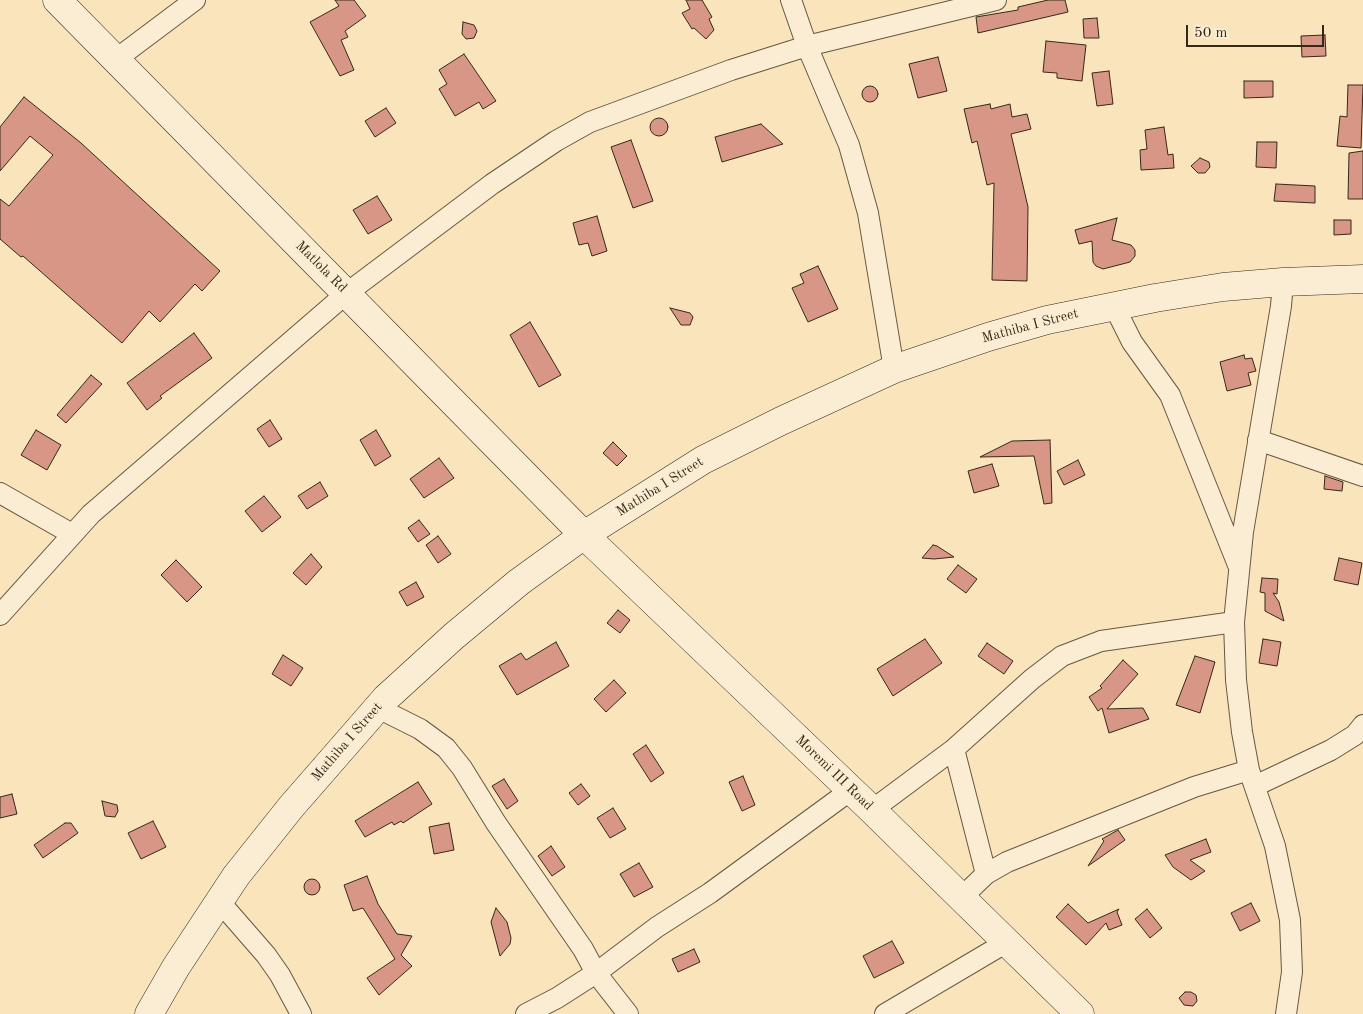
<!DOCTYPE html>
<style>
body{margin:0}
#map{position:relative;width:1363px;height:1014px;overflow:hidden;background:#f9e4bb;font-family:"Old Standard TT",serif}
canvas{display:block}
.scale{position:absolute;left:1186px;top:25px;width:138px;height:22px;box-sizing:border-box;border:2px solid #362817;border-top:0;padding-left:6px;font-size:15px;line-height:18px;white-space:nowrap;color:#362817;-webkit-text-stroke:4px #fbedd3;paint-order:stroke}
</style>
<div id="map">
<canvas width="1363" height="1014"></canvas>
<div class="scale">50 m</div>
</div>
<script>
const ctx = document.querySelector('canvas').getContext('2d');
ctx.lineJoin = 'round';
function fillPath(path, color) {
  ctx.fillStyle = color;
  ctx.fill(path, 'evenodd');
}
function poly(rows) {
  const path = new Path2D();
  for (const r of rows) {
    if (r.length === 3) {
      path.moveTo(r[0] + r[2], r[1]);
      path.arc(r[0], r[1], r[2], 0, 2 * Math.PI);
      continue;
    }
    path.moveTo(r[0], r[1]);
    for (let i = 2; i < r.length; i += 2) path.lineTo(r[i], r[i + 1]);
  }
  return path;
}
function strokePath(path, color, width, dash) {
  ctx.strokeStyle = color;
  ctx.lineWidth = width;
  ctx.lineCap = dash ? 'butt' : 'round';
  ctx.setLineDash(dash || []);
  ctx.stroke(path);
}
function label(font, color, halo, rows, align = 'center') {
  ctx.font = font + ' "Old Standard TT",serif';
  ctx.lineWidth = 4;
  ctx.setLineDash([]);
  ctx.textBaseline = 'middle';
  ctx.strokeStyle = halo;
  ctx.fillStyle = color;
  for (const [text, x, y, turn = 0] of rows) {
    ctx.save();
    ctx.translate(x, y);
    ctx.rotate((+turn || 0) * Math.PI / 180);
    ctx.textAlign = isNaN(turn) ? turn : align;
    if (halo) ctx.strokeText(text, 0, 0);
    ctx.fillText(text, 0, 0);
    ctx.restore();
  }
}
const building = poly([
 [335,0,354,0,366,16,345,31,348,37,341,40,354,70,340,76,310,22,339,6,335,0],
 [686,0,702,0,712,17,709,19,714,30,706,39,694,28,692,29,682,13,690,9,686,0],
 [1048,0,1065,0,1068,12,978,33,976,17,1018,10,1018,7,1048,0],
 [1097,18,1099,38,1084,38,1083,19,1097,18],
 [463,22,474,25,477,31,474,38,466,39,462,34,463,22],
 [1325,35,1326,56,1302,57,1301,36,1325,35],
 [1046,41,1086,45,1082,81,1057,78,1057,73,1043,72,1046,41],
 [464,54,496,101,483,109,479,102,455,116,439,89,447,84,439,70,464,54],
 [938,57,947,91,918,98,909,64,938,57],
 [1109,71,1113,104,1097,106,1092,73,1109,71],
 [1244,81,1273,81,1273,97,1244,98,1244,81],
 [1348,85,1363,85,1361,148,1337,146,1340,116,1347,117,1348,85],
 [870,94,8],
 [24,97,81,143,220,271,202,291,195,284,160,322,149,311,122,343,23,256,21,257,0,239,0,199,9,206,53,155,30,136,0,171,0,127,24,97],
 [990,104,991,109,1010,104,1012,117,1027,114,1031,129,1011,134,1028,207,1027,281,992,280,994,183,987,185,977,141,972,143,964,109,990,104],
 [386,108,396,123,375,137,365,121,386,108],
 [659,127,9],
 [761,124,783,144,722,162,715,137,761,124],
 [1164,127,1168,155,1173,154,1174,168,1141,170,1140,150,1147,149,1145,130,1164,127],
 [631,140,653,201,633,208,611,147,631,140],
 [1257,142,1277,142,1276,168,1256,167,1257,142],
 [1363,151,1363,199,1348,199,1349,153,1363,151],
 [1200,158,1209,162,1210,167,1205,173,1198,173,1191,166,1200,158],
 [1276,184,1315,186,1315,203,1274,201,1276,184],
 [377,196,392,220,368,234,353,210,377,196],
 [597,216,607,251,592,256,588,243,579,245,573,223,597,216],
 [1117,218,1112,240,1131,245,1135,250,1135,256,1130,262,1103,269,1096,266,1093,262,1092,241,1079,244,1075,230,1117,218],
 [1334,220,1351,220,1351,234,1334,235,1334,220],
 [818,266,838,309,808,322,792,288,804,283,800,274,818,266],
 [670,308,690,313,693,317,690,325,681,325,670,308],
 [530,322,561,375,539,387,510,335,530,322],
 [194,333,212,358,160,396,162,398,147,410,127,383,194,333],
 [1244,355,1245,359,1252,358,1256,371,1248,373,1251,385,1227,391,1220,362,1244,355],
 [91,375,102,384,66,423,57,415,91,375],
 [270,420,282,439,269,447,257,429,270,420],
 [36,430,61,445,47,470,21,455,36,430],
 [376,430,391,456,375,466,360,440,376,430],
 [1050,440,1052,503,1044,504,1034,456,980,457,1012,441,1050,440],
 [613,442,627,456,617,466,603,453,613,442],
 [439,458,454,478,424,498,410,479,439,458],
 [1078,460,1085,475,1064,485,1057,471,1078,460],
 [992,464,999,486,974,493,968,471,992,464],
 [1325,476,1343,482,1342,491,1324,489,1325,476],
 [320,482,328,496,307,509,298,496,320,482],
 [264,496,281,517,262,532,245,511,264,496],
 [419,520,430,534,418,542,408,528,419,520],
 [438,536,451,554,438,563,426,545,438,536],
 [933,545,937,546,954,557,934,559,922,558,933,545],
 [311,554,322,567,306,585,293,573,311,554],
 [1339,558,1362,563,1358,585,1334,580,1339,558],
 [176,560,202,587,187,602,161,575,176,560],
 [958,565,977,579,966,593,947,579,958,565],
 [1262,578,1278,579,1277,594,1273,593,1279,602,1284,621,1265,611,1265,593,1260,592,1262,578],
 [416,582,424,597,407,606,399,592,416,582],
 [618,610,630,620,620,633,607,623,618,610],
 [925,639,942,663,893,696,877,669,925,639],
 [1263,639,1281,642,1277,666,1259,663,1263,639],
 [556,642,569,666,517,695,499,666,521,653,526,660,556,642],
 [987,643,1013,661,1004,674,978,656,987,643],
 [283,655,303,668,291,686,272,674,283,655],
 [1195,656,1215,662,1200,713,1176,705,1195,656],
 [1123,660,1138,674,1107,709,1143,708,1149,719,1109,733,1102,708,1098,711,1089,697,1102,688,1100,686,1123,660],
 [614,680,626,693,606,712,594,699,614,680],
 [646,745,664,773,651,782,633,754,646,745],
 [743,776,755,805,742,811,729,782,743,776],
 [504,779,518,801,507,809,492,786,504,779],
 [418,782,432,804,403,823,401,821,394,825,392,822,365,837,355,821,418,782],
 [581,784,590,796,578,805,569,793,581,784],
 [12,794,17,814,0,818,0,797,12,794],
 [102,801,117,805,118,811,115,817,105,816,102,801],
 [613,808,626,829,610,838,597,818,613,808],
 [153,821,166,847,141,859,128,833,153,821],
 [65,823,71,823,78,833,43,858,34,845,65,823],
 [449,823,454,850,434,854,429,827,449,823],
 [1118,830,1125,840,1088,866,1104,841,1102,839,1118,830],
 [1206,839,1211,852,1190,860,1205,871,1191,880,1173,867,1165,855,1206,839],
 [551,846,565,867,552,876,538,856,551,846],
 [639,863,653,887,634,897,620,874,639,863],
 [367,876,378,904,397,934,412,936,401,955,412,966,379,995,367,978,395,959,363,908,353,911,344,885,367,876],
 [312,887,8],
 [1251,903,1260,921,1240,931,1231,913,1251,903],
 [1068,904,1088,923,1119,909,1117,912,1122,925,1109,930,1106,923,1086,945,1056,917,1068,904],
 [496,908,507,922,511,938,510,944,500,956,491,922,496,908],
 [1147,909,1162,928,1150,938,1135,919,1147,909],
 [892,941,904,963,874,978,863,956,892,941],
 [694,949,700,962,678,972,672,959,694,949],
 [1185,992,1191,992,1196,995,1197,1001,1193,1006,1184,1005,1179,998,1185,992]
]);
fillPath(building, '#d89786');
strokePath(building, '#362817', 1);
const street = poly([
 [791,0,807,46,849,145,868,213,894,369],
 [115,60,195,0],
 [1283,282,1281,306,1243,532,1234,622,1236,680,1242,732,1249,770,1275,846,1290,920,1292,972,1286,1014],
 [1114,306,1132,342,1170,395,1238,565],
 [1258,440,1363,476],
 [0,493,72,534],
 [0,615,91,514,347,293,492,184,556,141,590,122,731,70,807,46,996,0],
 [376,707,420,729,446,748,462,768,496,823,583,949,596,973,628,1014],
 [954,749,986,874],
 [1255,786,1331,750,1355,735,1363,725],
 [872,810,954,749,1032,679,1062,656,1101,641,1234,622],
 [961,898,986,874,1007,862,1194,787,1249,770],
 [219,901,266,955,280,975,301,1014],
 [526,1014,557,998,596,973,657,927,710,893,851,790],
 [885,1014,1007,942]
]);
const secondary = poly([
 [57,0,584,535,872,810,1080,1014],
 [149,1014,176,967,236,876,291,807,386,698,454,636,519,582,584,535,703,460,781,421,894,369,988,337,1047,320,1155,298,1223,287,1283,282,1363,279]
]);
strokePath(street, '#675740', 22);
strokePath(secondary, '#362817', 29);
strokePath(street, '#fbedd3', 20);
strokePath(secondary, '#fbedd3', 28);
label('14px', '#362817', '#fbedd3', [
 ["Matlola Rd",321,267,45],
 ["Mathiba I Street",1030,326,-15],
 ["Mathiba I Street",660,487,-32],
 ["Mathiba I Street",347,742,-49],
 ["Moremi III Road",834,773,44]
]);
</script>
